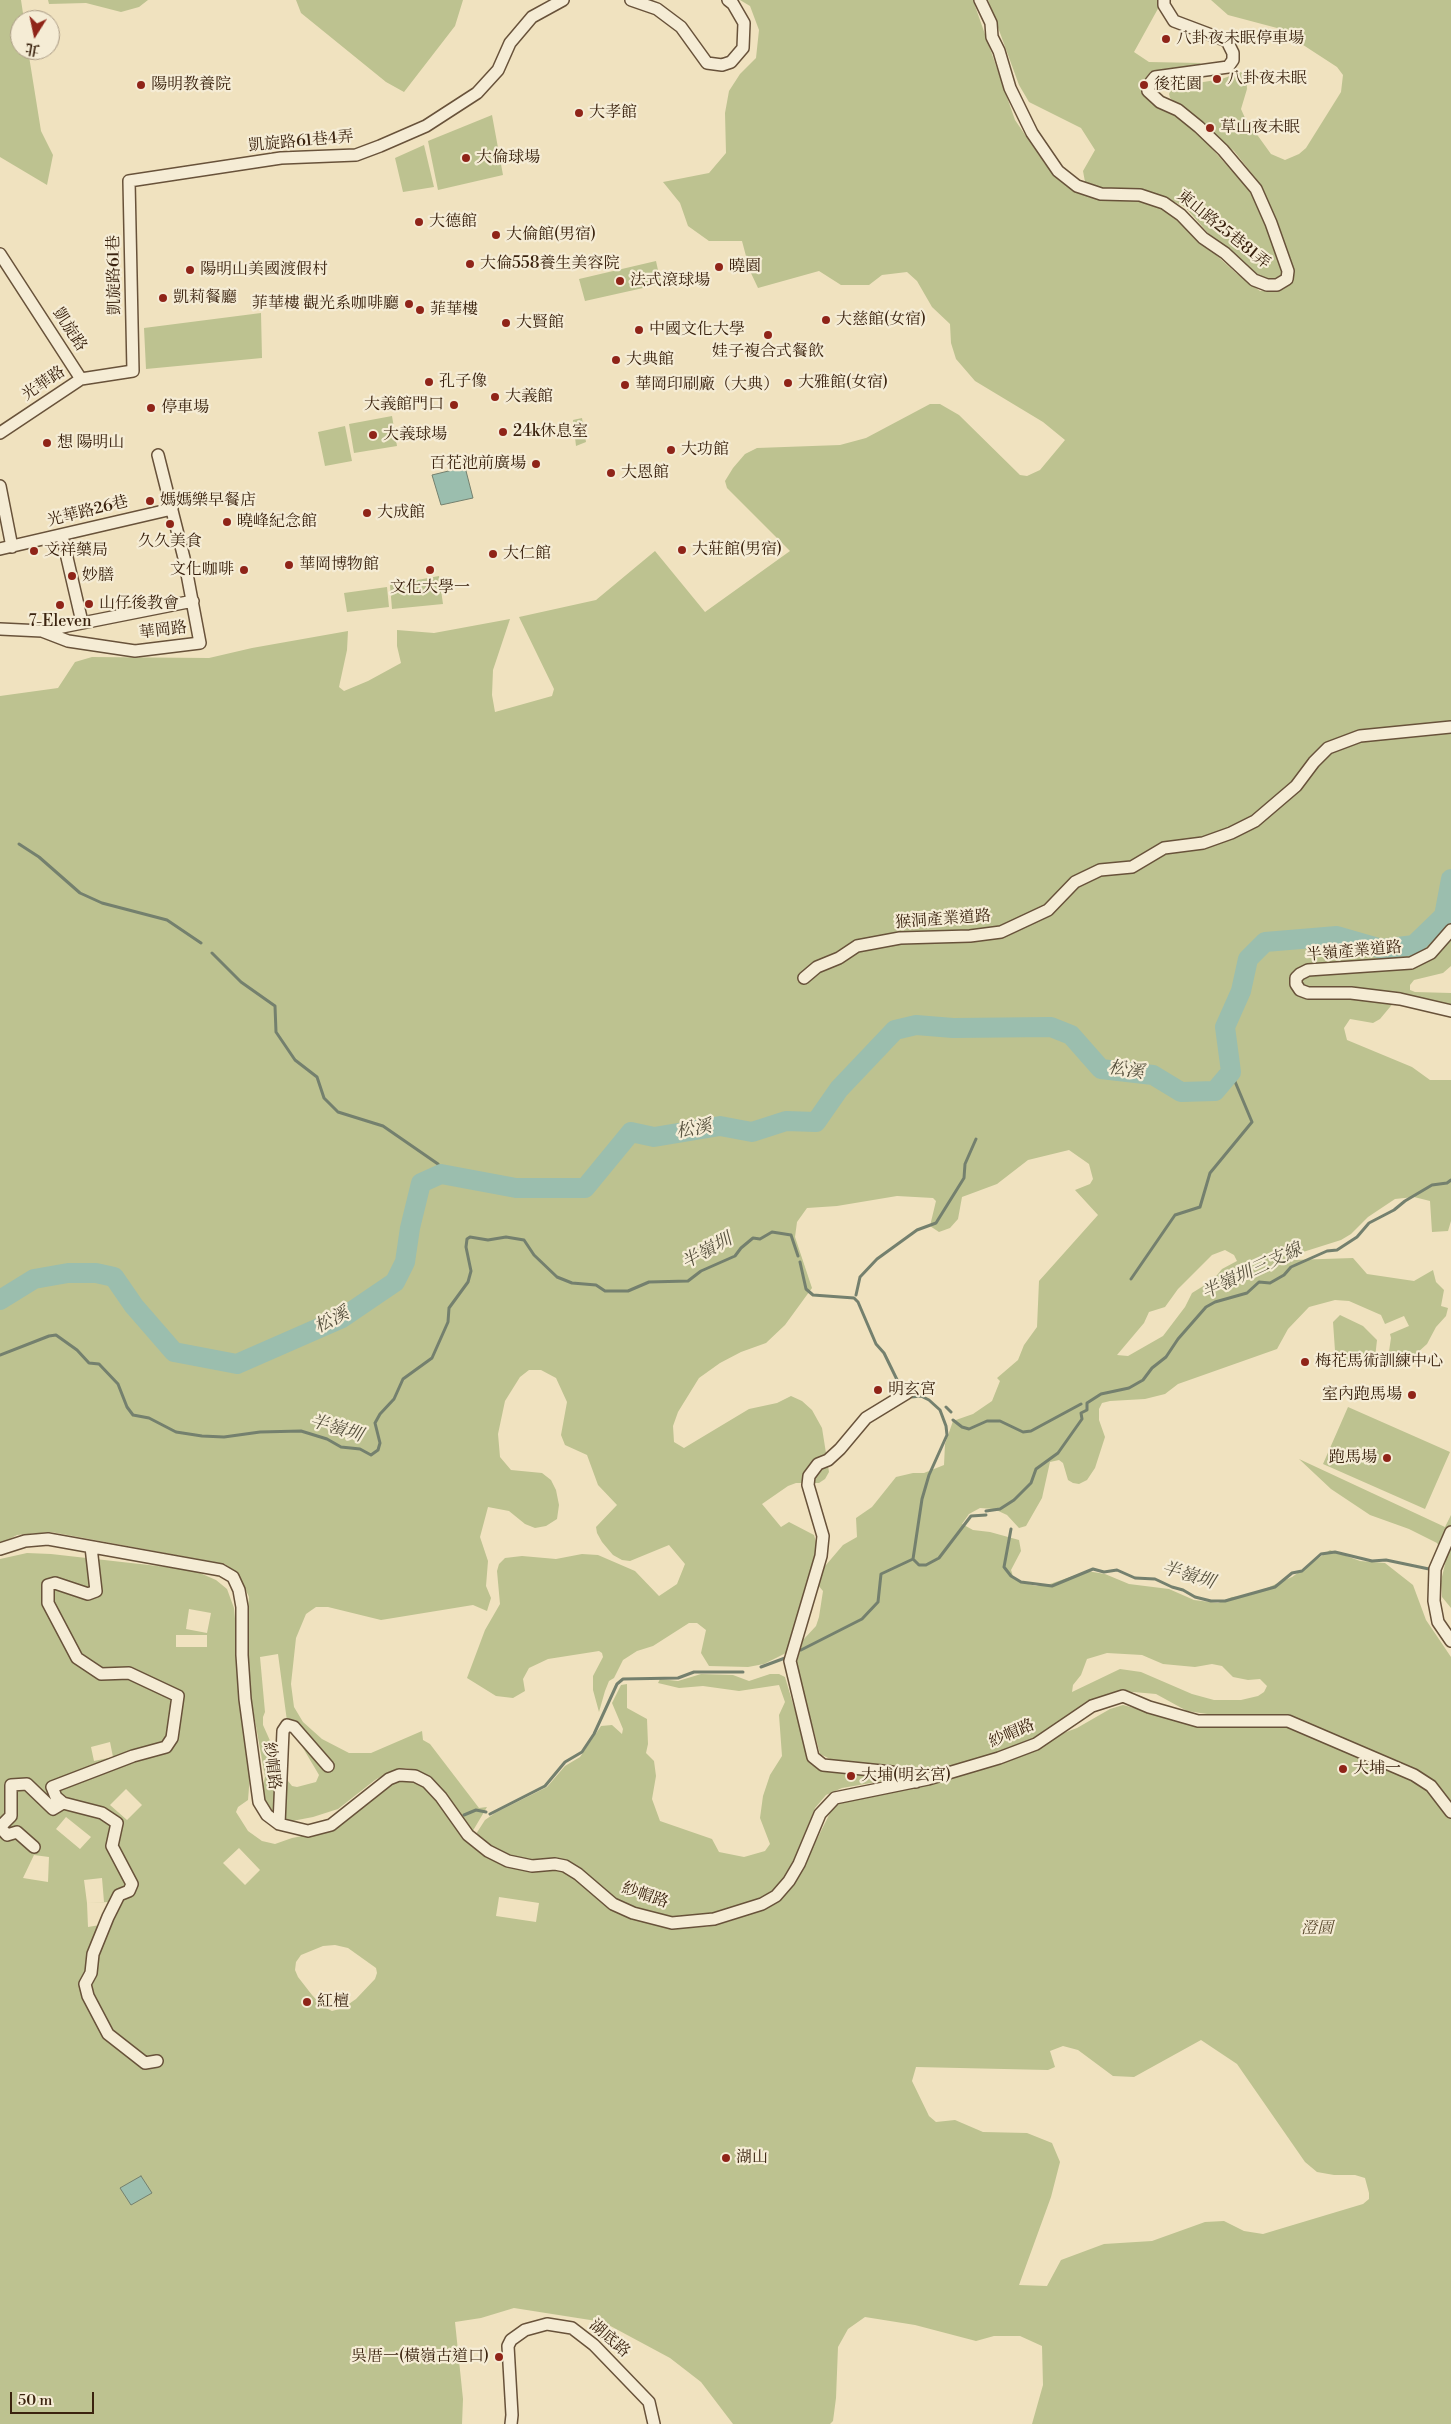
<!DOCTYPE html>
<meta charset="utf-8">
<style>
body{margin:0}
#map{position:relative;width:1451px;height:2424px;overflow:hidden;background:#f0e2bf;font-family:"Libre Bodoni","Noto Serif TC",serif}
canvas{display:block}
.north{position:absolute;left:10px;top:10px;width:50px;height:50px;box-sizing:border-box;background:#f5ecd5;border:1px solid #aa9b85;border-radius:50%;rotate:190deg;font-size:14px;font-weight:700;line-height:20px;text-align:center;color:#3a220e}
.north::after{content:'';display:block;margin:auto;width:18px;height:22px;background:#8f2418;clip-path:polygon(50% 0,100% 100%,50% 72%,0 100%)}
.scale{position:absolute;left:10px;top:2392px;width:84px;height:22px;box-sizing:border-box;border:2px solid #3a220e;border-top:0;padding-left:6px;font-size:15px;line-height:18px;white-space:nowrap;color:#3a220e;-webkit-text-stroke:4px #f5ecd5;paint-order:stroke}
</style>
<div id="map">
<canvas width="1451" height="2424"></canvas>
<div class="north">北</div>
<div class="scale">50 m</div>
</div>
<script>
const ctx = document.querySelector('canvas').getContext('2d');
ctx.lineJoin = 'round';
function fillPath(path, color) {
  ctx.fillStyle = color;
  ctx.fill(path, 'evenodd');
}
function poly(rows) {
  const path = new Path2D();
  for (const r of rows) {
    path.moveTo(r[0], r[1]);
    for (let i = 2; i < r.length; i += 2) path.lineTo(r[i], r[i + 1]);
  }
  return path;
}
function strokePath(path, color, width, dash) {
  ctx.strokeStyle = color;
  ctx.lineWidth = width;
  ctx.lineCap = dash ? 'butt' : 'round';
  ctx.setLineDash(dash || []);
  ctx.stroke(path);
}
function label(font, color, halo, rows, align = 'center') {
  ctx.font = font + ' "Libre Bodoni","Noto Serif TC",serif';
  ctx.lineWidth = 4.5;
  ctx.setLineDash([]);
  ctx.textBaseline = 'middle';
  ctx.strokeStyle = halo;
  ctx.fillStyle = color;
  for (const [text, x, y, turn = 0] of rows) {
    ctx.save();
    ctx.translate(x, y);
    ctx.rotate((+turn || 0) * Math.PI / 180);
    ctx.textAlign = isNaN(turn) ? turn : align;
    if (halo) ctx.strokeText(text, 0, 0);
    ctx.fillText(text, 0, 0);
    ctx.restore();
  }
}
fillPath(poly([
 [0,0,21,0,24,20,20,20,20,50,28,50,41,131,53,155,47,185,0,157],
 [48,0,148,0,139,7,121,12,86,3,49,4],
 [296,0,463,0,455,26,404,92,386,82,301,13],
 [740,0,973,0,1015,120,1045,164,1073,191,1111,201,1135,201,1157,205,1182,224,1236,273,1260,291,1277,290,1288,286,1293,279,1291,264,1261,185,1234,151,1170,98,1169,94,1171,89,1185,85,1222,79,1240,72,1246,73,1247,89,1241,109,1245,118,1271,154,1285,160,1299,154,1306,148,1341,92,1343,75,1337,67,1277,28,1228,15,1211,0,1451,0,1451,966,1443,973,1414,980,1410,985,1410,990,1415,992,1451,993,1451,1007,1395,1001,1380,1019,1373,1023,1350,1019,1344,1028,1347,1040,1412,1067,1430,1080,1451,1080,1451,1221,1448,1231,1432,1232,1430,1201,1414,1197,1395,1199,1368,1217,1351,1234,1341,1240,1303,1252,1294,1258,1293,1260,1353,1258,1367,1274,1414,1281,1433,1270,1436,1282,1444,1290,1441,1306,1448,1308,1446,1316,1436,1327,1427,1344,1407,1362,1388,1358,1391,1338,1390,1334,1409,1326,1404,1316,1385,1324,1381,1315,1349,1301,1335,1300,1309,1307,1288,1329,1277,1349,1178,1384,1165,1394,1145,1399,1110,1401,1102,1403,1099,1409,1099,1420,1105,1437,1095,1468,1087,1480,1079,1484,1073,1483,1068,1480,1063,1463,1059,1460,1050,1462,1042,1498,1026,1526,1019,1528,1007,1515,994,1509,980,1508,969,1514,962,1524,973,1530,990,1532,1019,1540,1021,1551,1011,1570,1014,1579,1021,1582,1036,1586,1050,1584,1087,1571,1105,1574,1129,1584,1169,1589,1194,1600,1218,1603,1232,1597,1251,1595,1292,1577,1330,1550,1360,1561,1385,1563,1413,1585,1426,1620,1451,1657,1451,1809,1433,1784,1288,1717,1214,1715,1187,1711,1156,1694,1122,1691,1110,1693,1093,1701,1041,1736,1003,1752,925,1775,912,1771,834,1761,820,1754,796,1665,803,1640,816,1626,819,1617,823,1591,817,1584,820,1572,843,1545,857,1537,856,1518,872,1507,896,1477,913,1473,924,1473,944,1465,945,1444,953,1421,973,1414,992,1401,1000,1381,997,1378,1018,1360,1024,1345,1037,1327,1039,1281,1098,1215,1075,1190,1090,1184,1093,1179,1089,1164,1069,1150,1028,1160,997,1184,962,1197,958,1219,950,1228,939,1232,930,1226,936,1201,933,1198,897,1196,837,1206,807,1208,797,1222,795,1237,812,1288,785,1325,766,1343,741,1352,720,1363,699,1378,678,1412,673,1426,674,1442,684,1448,749,1409,777,1403,791,1396,802,1401,812,1410,822,1428,829,1472,825,1479,819,1483,796,1483,788,1486,762,1504,781,1527,789,1522,814,1535,816,1542,817,1551,790,1651,764,1664,748,1667,709,1666,701,1653,706,1630,697,1623,689,1623,653,1646,637,1651,623,1660,614,1678,609,1681,605,1691,599,1712,593,1690,593,1676,603,1657,602,1653,599,1651,548,1659,529,1668,523,1679,525,1691,513,1698,496,1696,467,1678,485,1630,500,1604,497,1571,499,1564,505,1558,522,1556,556,1559,582,1554,598,1555,635,1571,659,1596,677,1584,685,1564,669,1545,630,1561,622,1560,613,1555,602,1542,597,1533,596,1527,617,1505,598,1485,587,1455,565,1445,561,1435,567,1402,556,1378,541,1370,529,1370,520,1377,505,1401,498,1434,500,1457,511,1470,542,1473,551,1480,556,1490,559,1505,557,1519,546,1526,535,1528,525,1524,509,1511,488,1507,480,1537,488,1561,486,1586,491,1598,487,1611,473,1605,381,1620,328,1607,316,1607,306,1614,296,1638,291,1684,294,1707,303,1722,322,1739,349,1753,371,1753,422,1731,423,1740,430,1744,479,1808,487,1807,471,1834,426,1777,417,1770,406,1768,389,1772,375,1780,338,1809,313,1817,287,1822,259,1804,265,1777,251,1698,245,1634,249,1597,239,1575,225,1564,51,1532,17,1535,0,1544,0,696,58,688,75,662,92,657,209,658,252,648,348,631,347,650,339,687,344,691,368,681,401,663,397,646,397,630,434,633,510,619,493,670,492,695,495,712,552,696,554,689,519,617,596,600,655,551,705,612,790,551,727,488,725,481,733,468,745,454,757,448,840,445,866,438,930,404,940,404,959,415,1020,475,1027,476,1040,470,1065,440,1043,422,975,381,956,359,951,343,950,324,932,307,917,281,907,272,882,275,869,285,841,285,819,271,758,288,750,271,742,241,709,241,688,226,680,203,663,182,709,173,726,153,725,113,729,91,740,74,756,58,759,30,750,6],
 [1225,1250,1234,1255,1237,1261,1222,1269,1213,1280,1192,1293,1185,1307,1163,1336,1128,1356,1117,1355,1144,1323,1149,1312,1165,1307,1178,1289,1212,1255],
 [1107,1653,1142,1655,1163,1664,1195,1667,1212,1664,1222,1666,1233,1677,1248,1680,1260,1679,1267,1686,1264,1692,1258,1696,1241,1700,1214,1700,1192,1694,1141,1672,1120,1669,1072,1692,1073,1685,1081,1675,1087,1659],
 [278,1654,287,1721,319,1775,316,1782,297,1787,292,1786,288,1781,263,1725,263,1717,265,1712,260,1657],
 [988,0,1160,0,1160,5,1134,52,1149,62,1201,63,1196,66,1151,71,1144,80,1143,92,1146,98,1176,116,1205,141,1249,190,1261,211,1284,275,1280,280,1270,281,1258,276,1208,233,1185,207,1162,196,1129,189,1094,188,1085,182,1083,171,1095,150,1081,128,1029,102,1019,85],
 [492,115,503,175,438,190,428,141],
 [424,145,434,187,403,192,395,158],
 [656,261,661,284,585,301,579,279],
 [261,313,262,358,146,369,144,328],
 [392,416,397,446,354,453,349,424],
 [582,418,586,442,576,446,573,420],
 [345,426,352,461,325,466,318,432],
 [439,576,443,604,392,609,390,585],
 [387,587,389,607,347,612,344,593],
 [1340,1315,1363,1326,1377,1340,1375,1358,1360,1368,1336,1365,1333,1322],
 [1348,1407,1450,1452,1425,1509,1323,1464],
 [1299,1459,1445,1527,1451,1515,1451,1608,1442,1597,1441,1581,1446,1560,1437,1543,1409,1529,1370,1515,1331,1489],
 [27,1553,51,1554,193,1570,216,1580,227,1589,234,1608,250,1775,248,1800,238,1807,236,1812,248,1831,262,1841,275,1844,292,1838,333,1830,389,1784,399,1780,409,1780,421,1784,430,1791,463,1838,478,1851,508,1865,552,1867,564,1871,576,1877,608,1908,671,1928,706,1927,730,1921,754,1913,779,1900,803,1867,832,1809,841,1802,927,1784,1077,1728,1110,1709,1123,1705,1175,1719,1287,1724,1429,1788,1451,1818,1451,2424,1032,2424,1043,2385,1042,2346,1020,2336,994,2336,976,2341,915,2325,865,2317,848,2329,838,2347,836,2398,833,2421,830,2424,733,2424,701,2382,670,2358,603,2322,514,2308,481,2318,455,2322,463,2399,462,2424,0,2424,0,1559],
 [189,1609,211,1613,207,1633,186,1629],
 [176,1635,207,1635,207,1647,176,1647],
 [110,1742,113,1757,94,1761,91,1747],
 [126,1789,142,1805,127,1820,110,1805],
 [66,1817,91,1837,80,1849,56,1829],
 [239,1848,260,1870,245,1885,223,1863],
 [34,1855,49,1857,48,1882,23,1878],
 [102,1878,104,1902,87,1903,84,1880],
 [499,1897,539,1903,536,1922,496,1916],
 [108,1902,107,1913,100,1925,88,1927,87,1903],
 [335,1945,348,1948,376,1968,377,1973,375,1979,356,1999,343,2008,332,2011,322,2006,312,1995,298,1977,295,1970,296,1962,301,1955,323,1946],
 [1201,2040,1237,2064,1305,2162,1317,2172,1334,2175,1355,2175,1365,2178,1369,2193,1369,2199,1363,2204,1263,2234,1244,2231,1224,2221,1205,2222,1152,2241,1104,2244,1061,2260,1047,2286,1019,2285,1051,2197,1060,2162,1052,2143,1027,2133,983,2132,955,2120,936,2122,929,2116,912,2081,916,2067,1048,2070,1055,2067,1050,2051,1063,2046,1078,2050,1113,2076,1134,2077],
 [701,1674,733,1675,749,1681,770,1674,779,1674,785,1677,809,1758,884,1774,887,1777,883,1781,842,1788,826,1795,815,1808,789,1872,775,1890,761,1900,733,1910,699,1915,675,1917,646,1913,621,1903,602,1891,581,1871,523,1860,500,1853,485,1844,476,1834,485,1820,495,1813,547,1787,565,1766,580,1757,601,1726,612,1725,622,1734,623,1729,612,1703,621,1685,627,1684,627,1708,647,1719,648,1744,646,1753,654,1761,656,1776,652,1799,660,1821,712,1839,719,1852,744,1857,765,1851,770,1844,760,1818,763,1796,770,1775,782,1756,779,1715,785,1702,779,1685,739,1691,703,1686,679,1688,658,1683,660,1679,678,1681]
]), '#bdc290');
const water = poly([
 [465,467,473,498,441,505,432,475,465,467],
 [141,2176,152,2193,131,2205,120,2188,141,2176]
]);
fillPath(water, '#9bbeae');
strokePath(water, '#74806e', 1);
strokePath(poly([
 [19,844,39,857,80,893,102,903,167,920,201,943],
 [212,953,241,982,275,1006,276,1032,295,1060,317,1077,324,1098,338,1112,383,1126,438,1164,441,1174],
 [800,1262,806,1289,813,1295,854,1298,858,1302,876,1344,884,1353,903,1392],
 [1131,1279,1175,1215,1200,1207,1210,1173,1252,1122,1231,1072],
 [856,1295,860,1277,877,1259,917,1230,936,1223,964,1178,965,1164,976,1139],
 [0,1355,49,1336,56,1335,77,1350,89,1363,99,1364,118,1384,127,1407,133,1415,149,1418,176,1432,202,1436,224,1437,260,1432,301,1431,327,1439,341,1447,360,1449,371,1455,378,1450,380,1443,375,1423,380,1414,394,1399,403,1379,432,1358,448,1322,449,1308,468,1282,471,1271,466,1247,467,1239,470,1237,488,1240,506,1237,524,1240,534,1255,557,1277,572,1283,596,1285,605,1291,628,1291,649,1282,688,1281,701,1271,735,1256,741,1248,753,1238,760,1239,772,1232,791,1235,798,1256],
 [911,1397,921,1396,929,1400,940,1410,946,1426,947,1435,929,1475,922,1499,913,1559,919,1565,926,1565,939,1558,971,1516,986,1515],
 [946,1407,951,1412],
 [953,1420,962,1427,969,1429,987,1421,1000,1421,1023,1432,1031,1431,1081,1404],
 [986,1511,1000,1509,1014,1500,1031,1483,1036,1469,1058,1453,1082,1419,1081,1413,1087,1410,1087,1403,1101,1394,1129,1388,1143,1380,1152,1368,1166,1357,1178,1339,1206,1307,1215,1302,1247,1293,1259,1282,1270,1283,1284,1275,1291,1267,1327,1251,1337,1250,1357,1237,1369,1223,1394,1210,1405,1201,1432,1185,1447,1183,1451,1180],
 [1011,1529,1004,1567,1011,1576,1021,1582,1052,1586,1093,1569,1104,1572,1117,1570,1135,1578,1155,1579,1172,1587,1183,1590,1195,1597,1211,1601,1225,1601,1275,1587,1292,1573,1302,1571,1321,1554,1335,1552,1372,1561,1386,1560,1429,1569],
 [801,1650,862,1619,878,1602,881,1574,913,1559],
 [761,1667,785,1658],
 [490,1814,545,1786,565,1762,582,1752,594,1734,617,1684,623,1679,678,1678,694,1672,743,1672],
 [464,1815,476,1810,486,1812]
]), '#74806e', 3);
strokePath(poly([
 [0,1300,34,1279,68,1273,96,1273,114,1277,134,1306,174,1352,237,1364,342,1318,395,1282,405,1262,410,1228,421,1183,441,1174,516,1188,585,1188,631,1132,654,1137,720,1126,752,1132,786,1121,816,1122,839,1089,895,1030,916,1025,953,1028,1051,1027,1071,1035,1101,1069,1153,1075,1181,1092,1215,1091,1231,1072,1225,1027,1241,991,1248,959,1265,942,1337,936,1382,949,1414,945,1444,916,1451,879]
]), '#9bbeae', 20);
const minor = poly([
 [631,0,657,9,681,27,707,63,722,65,731,62,743,48,744,23,733,4,728,0],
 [980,0,991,23,992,37,999,51,1010,88,1032,133,1058,171,1077,186,1101,194,1140,195,1164,203,1181,215,1203,238,1225,253,1254,280,1267,285,1277,285,1287,279,1288,271,1271,223,1256,189,1223,150,1199,127,1178,110,1160,102,1148,91,1151,82,1155,77,1228,67,1233,60,1233,53,1227,41,1174,21,1164,5,1164,0],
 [0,254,81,379],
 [0,433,81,379,133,371,129,181,281,158,356,155,380,146,426,126,477,93,498,70,510,43,532,17,563,0],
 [0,486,12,547],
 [62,536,82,622],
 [0,549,172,509],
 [0,629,42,631,68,641,135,651,200,643,184,558,158,455],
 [42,631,193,601],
 [1451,930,1431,953,1411,963,1308,970,1300,974,1296,978,1296,984,1300,990,1308,993,1351,993,1400,999,1451,1011],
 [804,978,817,967,839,958,857,946,900,938,970,936,1001,932,1048,910,1075,882,1100,870,1132,867,1164,848,1203,843,1231,833,1255,821,1296,786,1314,762,1328,748,1360,736,1451,727],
 [907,1393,866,1418,840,1449,828,1460,818,1464,809,1476,808,1485,823,1536,821,1556,790,1661,813,1757,823,1765,892,1772,907,1776,916,1782],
 [1451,1532,1435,1569,1434,1601,1438,1622,1451,1641],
 [91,1547,96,1591,88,1594,55,1583,48,1585,48,1603,77,1658,101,1674,129,1673,178,1696,172,1738,166,1747,133,1756,52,1787,56,1797,63,1803,102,1813,117,1823,112,1846,132,1884,129,1891,119,1895,108,1917,93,1954,91,1973,85,1984,88,1996,108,2034,145,2063,157,2061],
 [0,1549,25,1541,48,1539,221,1570,233,1577,239,1590,242,1607,242,1655,245,1699,259,1802,267,1815,279,1824,308,1831,331,1825,389,1779,399,1775,415,1776,427,1782,441,1797,468,1835,488,1851,508,1861,532,1866,555,1864,565,1866,578,1874,613,1904,633,1913,672,1923,714,1919,762,1904,776,1896,789,1881,799,1864,820,1814,835,1798,928,1779,999,1758,1036,1744,1092,1706,1123,1696,1149,1707,1198,1721,1288,1721,1414,1775,1431,1786,1451,1812],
 [279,1824,283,1731,287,1725,294,1727,328,1766],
 [34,1847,17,1832,7,1835,0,1827,11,1816,11,1785,27,1784,53,1809,63,1803],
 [511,2424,512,2415,508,2346,511,2340,525,2330,547,2324,572,2328,594,2345,649,2402,654,2424]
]);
strokePath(minor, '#68523a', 14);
strokePath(minor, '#f5ecd5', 11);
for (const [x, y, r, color] of [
 [1166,39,5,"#8f2418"],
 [1217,79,5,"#8f2418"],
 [141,85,5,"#8f2418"],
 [1144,85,5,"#8f2418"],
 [579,113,5,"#8f2418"],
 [1210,128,5,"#8f2418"],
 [466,158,5,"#8f2418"],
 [419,222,5,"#8f2418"],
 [496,235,5,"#8f2418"],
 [470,264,5,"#8f2418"],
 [719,267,5,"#8f2418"],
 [190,270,5,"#8f2418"],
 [620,281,5,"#8f2418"],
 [163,298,5,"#8f2418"],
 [409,304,5,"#8f2418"],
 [420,310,5,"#8f2418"],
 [826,320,5,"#8f2418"],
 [506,323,5,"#8f2418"],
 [639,330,5,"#8f2418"],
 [768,335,5,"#8f2418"],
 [616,360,5,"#8f2418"],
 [429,382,5,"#8f2418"],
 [788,383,5,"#8f2418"],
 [625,385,5,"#8f2418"],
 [495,397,5,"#8f2418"],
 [454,405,5,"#8f2418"],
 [151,408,5,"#8f2418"],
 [503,432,5,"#8f2418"],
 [373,435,5,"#8f2418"],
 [47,443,5,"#8f2418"],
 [671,450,5,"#8f2418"],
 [536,464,5,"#8f2418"],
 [611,473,5,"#8f2418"],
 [150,501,5,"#8f2418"],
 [367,513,5,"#8f2418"],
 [227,522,5,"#8f2418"],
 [170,524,5,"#8f2418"],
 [682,550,5,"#8f2418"],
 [34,551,5,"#8f2418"],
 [493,554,5,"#8f2418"],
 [289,565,5,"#8f2418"],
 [244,570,5,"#8f2418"],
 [430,570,5,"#8f2418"],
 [72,576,5,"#8f2418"],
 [89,604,5,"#8f2418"],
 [60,605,5,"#8f2418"],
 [1305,1362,5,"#8f2418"],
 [878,1390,5,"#8f2418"],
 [1412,1395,5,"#8f2418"],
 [1387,1458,5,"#8f2418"],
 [1343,1769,5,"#8f2418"],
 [851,1776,5,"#8f2418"],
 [307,2002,5,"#8f2418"],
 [726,2158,5,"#8f2418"],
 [499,2357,5,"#8f2418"]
]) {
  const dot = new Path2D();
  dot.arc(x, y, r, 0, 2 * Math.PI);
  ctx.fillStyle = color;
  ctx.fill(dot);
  strokePath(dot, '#f5ecd5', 2);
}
label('16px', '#3a220e', '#f5ecd5', [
 ["八卦夜未眠停車場",1176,39],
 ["八卦夜未眠",1227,79],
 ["陽明教養院",151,85],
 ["後花園",1154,85],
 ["大孝館",589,113],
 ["草山夜未眠",1220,128],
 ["大倫球場",476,158],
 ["大德館",429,222],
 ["大倫館(男宿)",506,235],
 ["大倫558養生美容院",480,264],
 ["曉園",729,267],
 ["陽明山美國渡假村",200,270],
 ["法式滾球場",630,281],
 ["凱莉餐廳",173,298],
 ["菲華樓 觀光系咖啡廳",399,304,"right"],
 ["菲華樓",430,310],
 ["大慈館(女宿)",836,320],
 ["大賢館",516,323],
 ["中國文化大學",649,330],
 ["娃子複合式餐飲",768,352,"center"],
 ["大典館",626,360],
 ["孔子像",439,382],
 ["大雅館(女宿)",798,383],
 ["華岡印刷廠（大典）",635,385],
 ["大義館",505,397],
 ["大義館門口",444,405,"right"],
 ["停車場",161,408],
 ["24k休息室",513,432],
 ["大義球場",383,435],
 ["想 陽明山",57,443],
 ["大功館",681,450],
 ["百花池前廣場",526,464,"right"],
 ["大恩館",621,473],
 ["媽媽樂早餐店",160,501],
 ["大成館",377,513],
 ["曉峰紀念館",237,522],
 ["久久美食",170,542,"center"],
 ["大莊館(男宿)",692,550],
 ["文祥藥局",44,551],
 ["大仁館",503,554],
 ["華岡博物館",299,565],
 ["文化咖啡",234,570,"right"],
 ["妙膳",82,576],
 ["文化大學一",430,588,"center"],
 ["山仔後教會",99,604],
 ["7-Eleven",60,622,"center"],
 ["梅花馬術訓練中心",1315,1362],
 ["明玄宮",888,1390],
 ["室內跑馬場",1402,1395,"right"],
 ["跑馬場",1377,1458,"right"],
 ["大埔一",1353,1769],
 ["大埔(明玄宮)",861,1776],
 ["紅檀",317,2002],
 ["湖山",736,2158],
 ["吳厝一(橫嶺古道口)",489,2357,"right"]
], 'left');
label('16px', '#3a220e', '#f5ecd5', [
 ["凱旋路61巷4弄",301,142,-5],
 ["東山路25巷81弄",1223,230,39],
 ["凱旋路61巷",115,275,-91],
 ["凱旋路",69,330,57],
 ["光華路",44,384,-34],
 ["光華路26巷",88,512,-14],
 ["華岡路",163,631,-7],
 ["猴洞產業道路",943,920,-4],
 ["半嶺產業道路",1354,952,-5],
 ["紗帽路",1012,1734,-23],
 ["紗帽路",271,1766,83],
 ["紗帽路",645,1896,19],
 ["湖底路",609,2339,41]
]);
label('italic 16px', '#5b4a2e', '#f5ecd5', [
 ["澄園",1317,1929]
]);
label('italic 18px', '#57513e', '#f5ecd5', [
 ["松溪",1126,1071,9],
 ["松溪",694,1130,-10],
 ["半嶺圳",707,1252,-29],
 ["半嶺圳三支線",1252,1272,-25],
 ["松溪",332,1321,-27],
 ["半嶺圳",336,1429,17],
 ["半嶺圳",1188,1576,17]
]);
</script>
